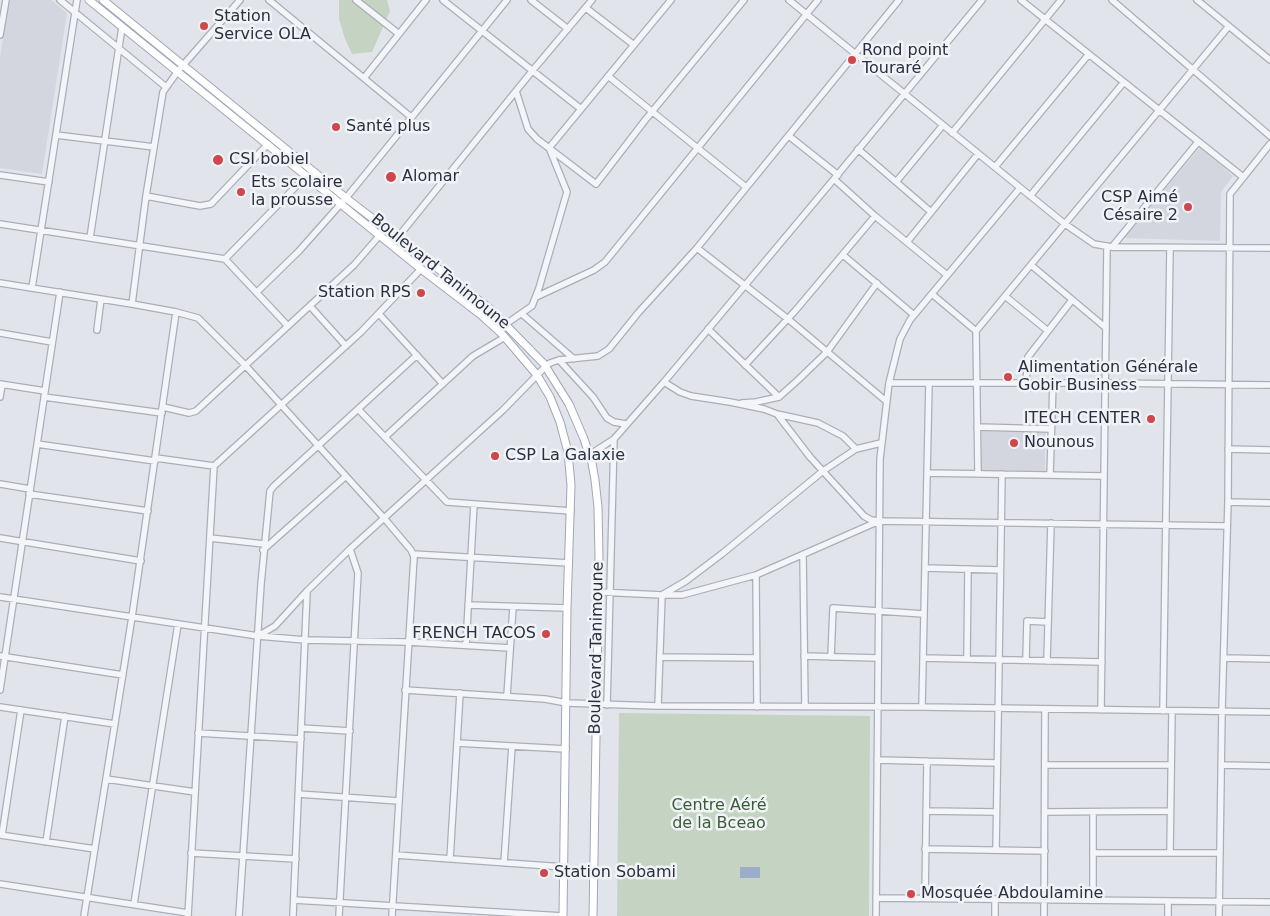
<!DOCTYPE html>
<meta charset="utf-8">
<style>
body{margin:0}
canvas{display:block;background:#e1e4ea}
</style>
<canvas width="1270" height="916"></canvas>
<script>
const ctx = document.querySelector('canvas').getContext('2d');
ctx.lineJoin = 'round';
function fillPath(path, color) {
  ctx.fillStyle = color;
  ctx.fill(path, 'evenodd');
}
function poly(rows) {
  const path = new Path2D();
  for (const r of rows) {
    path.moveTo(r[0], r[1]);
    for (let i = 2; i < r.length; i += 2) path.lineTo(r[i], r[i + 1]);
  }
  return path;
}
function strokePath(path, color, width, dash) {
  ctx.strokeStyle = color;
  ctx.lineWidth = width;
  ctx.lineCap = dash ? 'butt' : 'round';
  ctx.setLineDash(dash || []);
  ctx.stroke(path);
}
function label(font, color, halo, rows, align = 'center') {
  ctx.font = font + ' "DejaVu Sans",sans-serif';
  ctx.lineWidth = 5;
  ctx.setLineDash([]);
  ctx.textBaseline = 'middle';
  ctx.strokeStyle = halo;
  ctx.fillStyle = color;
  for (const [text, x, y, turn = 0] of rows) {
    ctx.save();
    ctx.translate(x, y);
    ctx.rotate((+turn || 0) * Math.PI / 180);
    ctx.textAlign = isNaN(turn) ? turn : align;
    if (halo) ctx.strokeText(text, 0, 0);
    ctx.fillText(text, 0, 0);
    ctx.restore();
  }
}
fillPath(poly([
 [9,0,51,0,67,13,42,174,0,168,0,57],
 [1200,147,1233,176,1221,192,1220,241,1124,238],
 [982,431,1045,433,1045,471,981,470]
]), '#d3d6df');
fillPath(poly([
 [339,0,387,0,390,11,372,52,352,54,345,39,339,19],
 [619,713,870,716,869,916,617,916]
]), '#c5d4c2');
fillPath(poly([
 [740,867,760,867,760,878,740,878]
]), '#9cadca');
const minor = poly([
 [60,0,166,87],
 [269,0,411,117],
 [356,0,399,34],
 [443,0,581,109],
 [531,0,568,29],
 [789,0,1065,224,1094,244,1112,247,1270,248],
 [1021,0,1243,177],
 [1112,0,1270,136],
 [1197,0,1270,60],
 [586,8,634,45],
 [0,35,6,0],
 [608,76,746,187],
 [364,78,426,0],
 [516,91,528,129,537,139,596,184,646,119,744,0],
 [952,133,1061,0],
 [56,135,154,147],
 [789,136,838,175],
 [549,148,671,0],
 [858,149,931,212],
 [995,167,1089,54],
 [0,175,49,182],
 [834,179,875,216,947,275],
 [896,182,943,125],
 [146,196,200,206,211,204,268,144],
 [1030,196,1124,82],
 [0,224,225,259,307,175],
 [398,237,533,70,592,0],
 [90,238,122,27],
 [907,242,978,154],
 [1112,247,1198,142],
 [697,248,788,319,886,401],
 [843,255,914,315],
 [225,259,287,325],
 [1031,265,1106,328],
 [0,283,132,304,176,312,198,318,245,365,384,518,411,550,414,557,392,916],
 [32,288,77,0],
 [257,292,299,251,346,198,507,0],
 [932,294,976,331],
 [1005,296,1048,331],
 [536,297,594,270,605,262,818,0],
 [132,304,146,196,163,92,178,71,240,0],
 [310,306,346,346],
 [379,314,443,384],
 [522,314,574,359],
 [506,324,532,306,539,288,567,192,550,150],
 [708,329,779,397],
 [97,330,101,299],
 [0,333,52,342],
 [559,360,593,397,607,418,614,422,626,424],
 [745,365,795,311,875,216],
 [664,382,680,392,691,396,730,402,764,409,777,414,810,457,864,516,871,520,879,521,1227,526],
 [889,383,1105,383,1270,385],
 [1026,383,1028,357,1072,300],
 [0,384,45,391],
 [0,397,2,385],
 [44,397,162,413],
 [742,403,756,402,779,397,798,380,827,352,877,283],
 [163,407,189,413,196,411,354,265,380,235],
 [358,409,447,502,571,511],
 [777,414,818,423,843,436,856,449],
 [977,427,1051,429],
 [385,437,473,356,505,337],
 [37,444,155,461],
 [1228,449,1270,450],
 [589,455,614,439,664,382,834,179,982,0],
 [156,458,214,466],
 [927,473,1104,476],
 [978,474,976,331,1229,26],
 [1050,475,1053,383],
 [0,484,30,489],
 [29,494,148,511],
 [1228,502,1270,503],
 [0,538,141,561],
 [210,538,264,544],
 [263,550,346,476],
 [413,554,569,563],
 [803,555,805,707],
 [925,568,1000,570],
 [756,575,757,707],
 [599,592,662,595,686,581,723,553,823,471,856,449,881,443],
 [0,597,258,636,305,640,408,642,510,648],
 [468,605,567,608],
 [258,636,275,626,307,591,350,549,503,410,546,366,550,363,559,360,598,356,609,349,638,313,697,248,899,0],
 [466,645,474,504],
 [0,656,123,675],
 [804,656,878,658],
 [660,657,756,658],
 [831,657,833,608,924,614],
 [923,658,1102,662],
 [1224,658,1270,659],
 [967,659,968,569],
 [1026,660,1027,621,1048,622],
 [1047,661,1051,523],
 [0,690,60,292],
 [405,690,545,699,567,703,658,706,922,707,1270,712],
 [507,696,513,607],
 [607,705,614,439],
 [658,706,662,595,682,595,756,575,879,521],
 [0,707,115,724],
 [922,707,929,383],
 [1101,710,1107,246],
 [1163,711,1170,248],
 [301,728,350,731],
 [198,733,301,739],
 [457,743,566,749],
 [877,760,997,763],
 [1045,765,1171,765],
 [1221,765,1270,766],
 [106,779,195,792],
 [298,794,399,801],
 [926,811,996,812],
 [1045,812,1170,811],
 [0,835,95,849],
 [2,835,21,710],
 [46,842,65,716],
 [925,849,1045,851],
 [996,850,1002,474],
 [191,853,296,859],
 [1093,853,1219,853],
 [1170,853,1172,711],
 [396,855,564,867],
 [450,859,460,693],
 [504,863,512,746],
 [0,884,188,913],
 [876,898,1270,902],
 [925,898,927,761],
 [1093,899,1093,812],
 [294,900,563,916],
 [134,904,178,624],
 [84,916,132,617,176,312],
 [188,916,214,466,361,332,421,269],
 [239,916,261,584,270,491,274,486,417,355],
 [293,916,307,591],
 [339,916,358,573,350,549],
 [876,916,880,459,889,383,900,339,910,320,1020,188],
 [995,916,995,899],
 [1044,916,1045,709],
 [1168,916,1168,901],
 [1219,916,1222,710,1228,502,1230,194,1270,144]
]);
const major = poly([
 [89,0,421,269,481,315,503,335,537,375,550,397,560,422,568,452,571,485,567,608,563,916],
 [103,0,346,198,489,308,544,364,569,404,584,439,592,463,595,480,598,507,599,558,593,916]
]);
strokePath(minor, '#aaaeb8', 8);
strokePath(major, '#a0a7b6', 9);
strokePath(minor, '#f4f5f8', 5.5);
strokePath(major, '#fff', 7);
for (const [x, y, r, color] of [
 [204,26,5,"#ce474d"],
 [852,60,5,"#ce474d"],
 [336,127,5,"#ce474d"],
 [218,160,6,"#ce474d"],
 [391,177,6,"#ce474d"],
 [241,192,5,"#ce474d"],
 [1188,207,5,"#ce474d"],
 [421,293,5,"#ce474d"],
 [1008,377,5,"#ce474d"],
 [1151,419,5,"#ce474d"],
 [1014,443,5,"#ce474d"],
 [495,456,5,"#ce474d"],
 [546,634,5,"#ce474d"],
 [544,873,5,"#ce474d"],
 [911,894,5,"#ce474d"]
]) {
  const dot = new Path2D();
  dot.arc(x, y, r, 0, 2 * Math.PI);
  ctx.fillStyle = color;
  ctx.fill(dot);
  strokePath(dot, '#f1f3f7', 2);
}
label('16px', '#293042', '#f1f3f7', [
 ["Station",214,17],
 ["Service OLA",214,35],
 ["Rond point",862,51],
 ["Touraré",862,69],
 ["Santé plus",346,127],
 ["CSI bobiel",229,160],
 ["Alomar",402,177],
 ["Ets scolaire",251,183],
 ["la prousse",251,201],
 ["CSP Aimé",1178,198,"right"],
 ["Césaire 2",1178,216,"right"],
 ["Station RPS",411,293,"right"],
 ["Alimentation Générale",1018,368],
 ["Gobir Business",1018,386],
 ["ITECH CENTER",1141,419,"right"],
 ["Nounous",1024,443],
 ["CSP La Galaxie",505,456],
 ["FRENCH TACOS",536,634,"right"],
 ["Station Sobami",554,873],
 ["Mosquée Abdoulamine",921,894]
], 'left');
label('16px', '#293042', '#f1f3f7', [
 ["Boulevard Tanimoune",440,272,39],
 ["Boulevard Tanimoune",597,648,-89]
]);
label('16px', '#3a5d37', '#f1f3f7', [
 ["Centre Aéré",719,806],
 ["de la Bceao",719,824]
]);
</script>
